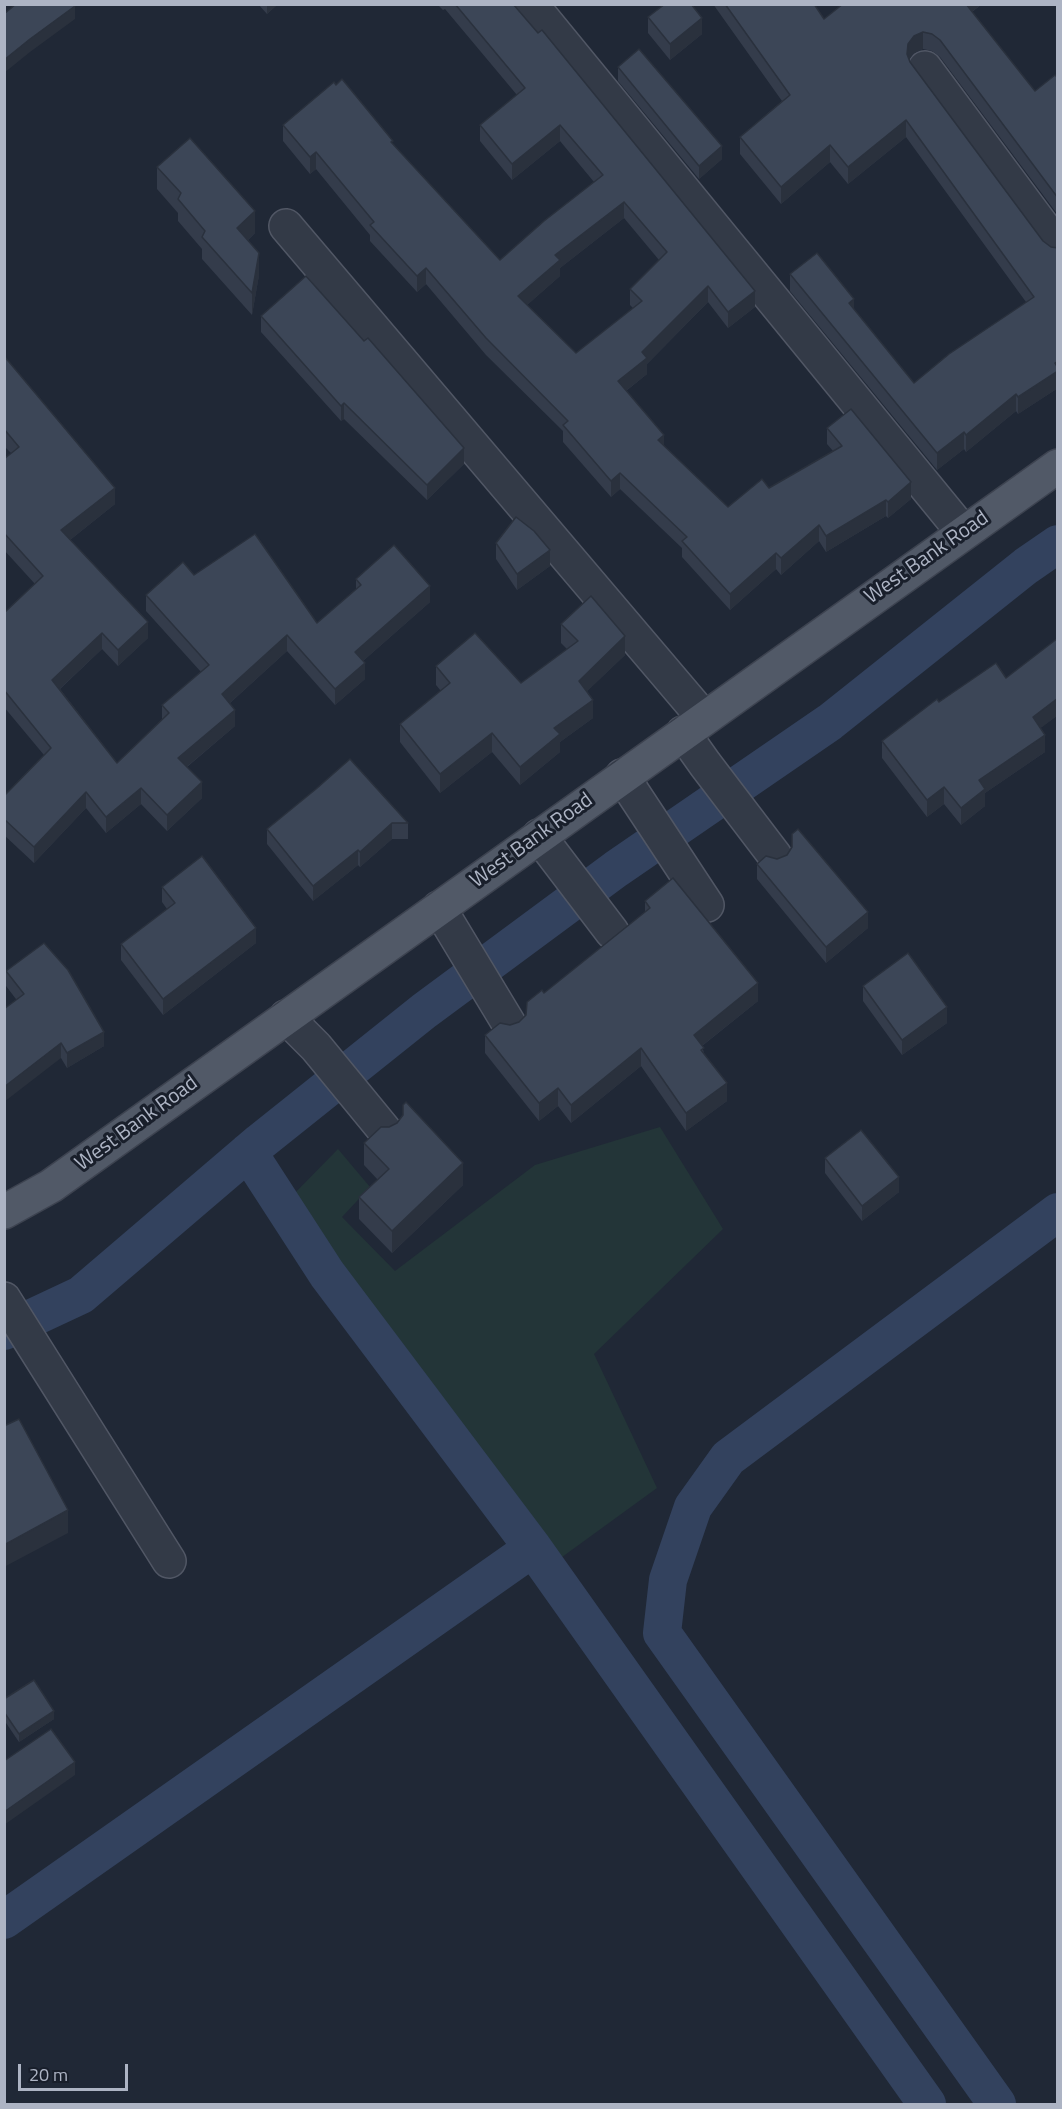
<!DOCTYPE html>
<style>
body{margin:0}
#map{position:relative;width:1062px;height:2109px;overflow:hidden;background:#202836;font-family:"Titillium Web",sans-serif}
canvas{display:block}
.frame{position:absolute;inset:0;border:6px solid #adb4c4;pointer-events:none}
.scale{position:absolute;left:18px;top:2064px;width:110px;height:27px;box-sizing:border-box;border:3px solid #adb4c4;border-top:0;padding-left:8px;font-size:18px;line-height:21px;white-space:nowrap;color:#adb4c4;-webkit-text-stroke:4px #191f2b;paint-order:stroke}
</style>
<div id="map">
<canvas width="1062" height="2109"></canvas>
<div class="frame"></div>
<div class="scale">20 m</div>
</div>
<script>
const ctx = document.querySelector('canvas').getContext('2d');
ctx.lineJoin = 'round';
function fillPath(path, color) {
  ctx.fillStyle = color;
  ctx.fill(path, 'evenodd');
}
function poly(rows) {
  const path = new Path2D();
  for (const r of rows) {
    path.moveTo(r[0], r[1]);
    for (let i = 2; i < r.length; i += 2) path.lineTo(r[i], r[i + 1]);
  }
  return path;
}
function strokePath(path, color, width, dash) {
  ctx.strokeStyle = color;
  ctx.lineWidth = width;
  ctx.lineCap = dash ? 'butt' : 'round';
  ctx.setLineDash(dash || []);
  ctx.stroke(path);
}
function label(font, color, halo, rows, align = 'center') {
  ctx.font = font + ' "Titillium Web",sans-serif';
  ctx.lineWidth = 6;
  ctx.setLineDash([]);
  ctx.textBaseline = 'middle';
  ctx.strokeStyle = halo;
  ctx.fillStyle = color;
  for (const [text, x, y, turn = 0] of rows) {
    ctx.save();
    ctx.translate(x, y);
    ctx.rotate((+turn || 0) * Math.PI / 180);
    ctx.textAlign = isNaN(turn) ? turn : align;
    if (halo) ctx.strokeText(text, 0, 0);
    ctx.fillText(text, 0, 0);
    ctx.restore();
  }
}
fillPath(poly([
 [660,1127,723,1229,594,1354,657,1488,547,1568,291,1197,338,1149,370,1187,342,1217,395,1271,535,1165]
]), '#233538');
strokePath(poly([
 [248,1152,327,1274,533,1548,927,2104],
 [4,1331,81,1295,260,1142,424,1011,616,869,830,722,1026,566,1058,544],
 [4,1920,533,1548],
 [997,2104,662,1633,668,1580,693,1507,728,1458,1058,1212]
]), '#33425e', 38);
const minor = poly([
 [531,4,963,532],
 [925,68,1058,247],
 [286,226,704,718],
 [683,733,705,764,775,856],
 [622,776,707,905],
 [539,836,612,932],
 [439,908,509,1024],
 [286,1017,316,1047,385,1131],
 [4,1299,169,1561]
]);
const major = poly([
 [4,1212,51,1186,1058,466]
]);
strokePath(minor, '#515765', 36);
strokePath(major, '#3d4350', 36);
strokePath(minor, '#333a47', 33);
strokePath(major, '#515967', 33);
fillPath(poly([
 [258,4,278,4,267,14],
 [437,4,513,4,755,307,728,328,708,302,647,364,647,374,626,391,664,446,728,507,769,488,833,451,827,444,827,428,911,499,888,518,886,516,826,552,819,541,781,575,776,569,730,610,682,557,682,548,620,489,611,497,563,442,563,431,486,355,426,284,417,292,370,241,370,235,316,169,310,174,283,141,283,125,393,145,500,260,594,182,560,141,512,180,480,141,480,125,517,95,445,9,443,10],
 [624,218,659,260,630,289,630,305,633,308,576,353,527,305,560,276,560,268],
 [713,4,814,4,824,19,843,4,982,4,972,12,1035,91,1058,78,1058,215,940,57,932,51,923,49,914,53,909,60,1043,241,1051,247,1058,248,1058,388,1018,414,1016,411,966,452,964,449,937,470,790,291,790,274,854,309,914,383,1026,302,906,137,848,184,830,162,781,204,740,154,740,137,782,101],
 [648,17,702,34,670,60,648,33],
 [618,67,722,159,699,179,618,81],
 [157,167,255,233,248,240,259,275,252,315,202,259,202,249,178,221,178,213,157,189],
 [261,316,464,464,427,500,344,419,341,421,261,332],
 [4,356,115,504,70,540,148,638,118,666,102,649,60,689,117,763,162,720,162,705,201,672,146,611,146,595,194,575,317,623,356,589,356,579,430,602,363,661,365,679,335,705,287,651,230,703,235,726,187,767,202,798,167,831,141,804,106,833,86,808,34,863,4,835,4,796,44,755,4,707,4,613,35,584,4,550,4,459,11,453,4,446],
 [496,543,550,566,517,590,496,559],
 [561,624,625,655,587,691,593,718,560,742,560,752,520,785,492,752,440,793,400,742,400,724,441,691,436,685,436,666,521,683,567,649,561,643],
 [1058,638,1058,715,1040,728,1045,752,985,793,985,806,961,825,944,804,927,817,882,758,882,741,939,702,1006,678],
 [316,789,408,823,408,839,392,839,360,867,358,865,313,901,267,844,267,829],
 [757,864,868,928,826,963,757,879],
 [162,887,256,943,163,1015,121,960,121,944,167,909,162,902],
 [645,901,758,1001,702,1046,704,1053,727,1101,686,1131,641,1066,571,1123,558,1106,539,1121,485,1053,485,1035,519,1022,544,993,645,912],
 [6,971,104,1046,67,1068,61,1058,6,986],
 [863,986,947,1023,902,1055,863,1001],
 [364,1143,463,1185,392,1253,359,1219,359,1197,378,1180,364,1165],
 [825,1158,899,1192,862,1221,825,1173],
 [4,1699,54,1719,19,1742,4,1720]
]), '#343c4b');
fillPath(poly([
 [267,4,278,4,267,14],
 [963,4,982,4,963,18],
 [75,6,75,19,30,52,4,73,4,60,30,39],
 [702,18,702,34,670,60,670,44],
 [923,32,923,49,914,53,908,61,907,54,908,44,914,36],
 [906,120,906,137,848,184,848,167],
 [560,125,560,141,512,180,512,164],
 [830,145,830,162,781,204,781,187],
 [722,146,722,159,699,179,699,166],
 [316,152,316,169,310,174,310,157],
 [624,202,624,218,560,268,560,276,518,313,518,296,555,255],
 [255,211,255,233,237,250,237,228],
 [259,253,259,275,252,315,252,293],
 [426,268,426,284,417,292,417,276],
 [708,286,708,302,647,364,647,374,618,397,618,381,642,352],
 [755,291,755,307,728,328,728,312],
 [854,299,854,316,849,303],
 [1058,361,1058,388,1018,414,1018,397],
 [1016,394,1016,411,966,452,966,435],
 [344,403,344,419,341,421,341,406],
 [964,432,964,449,937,470,937,453],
 [664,435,664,451,658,440],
 [464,448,464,464,427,500,427,485],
 [620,473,620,489,611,497,611,481],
 [911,482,911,499,888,518,888,502],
 [115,488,115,504,61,547,61,530],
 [886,500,886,516,826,552,826,536],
 [819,525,819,541,781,575,781,558],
 [550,550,550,566,517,590,517,574],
 [776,553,776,569,730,610,730,594],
 [430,586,430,602,355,668,355,652],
 [148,622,148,638,118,666,118,650],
 [102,633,102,649,52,696,52,680],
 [287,635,287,651,222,710,222,694],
 [625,636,625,655,579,699,579,681],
 [365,663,365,679,335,705,335,689],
 [1058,698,1058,715,1033,734,1033,717],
 [593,700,593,718,560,742,560,752,520,785,520,767,554,728],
 [235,710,235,726,178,774,178,758],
 [492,733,492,752,440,793,440,774],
 [1045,735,1045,752,985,793,985,806,961,825,961,808,979,780],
 [202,782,202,798,167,831,167,815],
 [944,787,944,804,927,817,927,800],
 [141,788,141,804,106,833,106,817],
 [86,792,86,808,34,863,34,847],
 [392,823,392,839,360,867,360,852],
 [358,850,358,865,313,901,313,886],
 [868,912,868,928,826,963,826,947],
 [256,928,256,943,163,1015,163,999],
 [758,983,758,1001,694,1052,694,1035],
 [947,1007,947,1023,902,1055,902,1040],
 [104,1032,104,1046,67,1068,67,1053],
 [61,1043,61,1058,4,1102,4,1087],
 [641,1048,641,1066,571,1123,571,1105],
 [727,1083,727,1101,686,1131,686,1113],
 [558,1088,558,1106,539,1121,539,1103],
 [463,1163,463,1185,392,1253,392,1231],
 [899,1177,899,1192,862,1221,862,1206],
 [68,1510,68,1533,4,1567,4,1545],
 [54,1711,54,1719,19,1742,19,1734],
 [75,1762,75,1775,4,1825,4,1812]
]), '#2a313d');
const building = poly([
 [16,4,74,4,75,6,30,39,4,60,4,14,16,4],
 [455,4,513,4,538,33,542,30,755,291,728,312,708,286,642,352,647,358,618,381,664,435,658,440,728,507,762,479,769,488,842,446,827,428,851,409,911,482,888,502,886,500,826,536,819,525,781,558,776,553,730,594,682,541,687,537,620,473,611,481,563,425,568,421,486,338,426,268,417,276,370,225,374,222,316,152,310,157,283,125,334,82,336,85,342,79,393,141,391,142,500,260,544,221,603,175,560,125,512,164,480,125,525,88,455,4],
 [624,202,667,252,630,289,642,301,576,353,518,296,560,260,555,255,624,202],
 [665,4,691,4,702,18,670,44,648,17,665,4],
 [725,4,814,4,824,19,843,4,966,4,1035,91,1055,75,1058,78,1058,198,940,40,932,34,923,32,914,36,908,44,907,54,910,62,1043,241,1051,247,1058,248,1058,361,1055,363,1058,368,1058,371,1018,397,1016,394,966,435,964,432,937,453,790,274,817,253,854,299,849,303,914,383,949,354,1034,297,906,120,848,167,830,145,781,187,740,137,790,95,725,4],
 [639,49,722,146,699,166,618,67,639,49],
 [190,138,255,211,237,228,259,253,252,293,202,237,205,231,178,199,181,193,157,167,190,138],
 [306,276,364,341,368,338,464,448,427,485,344,403,341,406,261,316,306,276],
 [4,356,115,488,61,530,148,622,118,650,102,633,52,680,117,763,169,713,162,705,209,665,146,595,183,562,194,575,255,534,317,623,361,585,356,579,394,545,430,586,355,652,365,663,335,689,287,635,222,694,235,710,178,758,202,782,167,815,141,788,106,817,86,792,34,847,4,819,4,796,51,748,4,690,4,613,43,576,4,533,4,459,19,447,4,429,4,356],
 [516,517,534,531,550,550,517,574,496,543,516,517],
 [591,596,625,636,579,681,593,700,554,728,560,734,520,767,492,733,440,774,400,724,450,683,436,666,475,633,521,683,578,641,561,624,591,596],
 [1058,638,1058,698,1033,717,1045,735,979,780,985,789,961,808,944,787,927,800,882,741,937,699,939,702,996,663,1006,678,1058,638],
 [350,759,408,823,392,823,360,852,358,850,313,886,267,829,316,789,350,759],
 [798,829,868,912,826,947,757,864,766,856,777,859,787,855,792,847,792,834,798,829],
 [202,856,256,928,163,999,121,944,175,903,162,887,202,856],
 [673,878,758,983,694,1035,704,1048,701,1050,727,1083,686,1113,641,1048,571,1105,558,1088,539,1103,485,1035,500,1023,510,1025,519,1022,526,1015,527,1002,542,990,544,993,650,908,645,901,673,878],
 [44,943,68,970,104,1032,67,1053,61,1043,4,1087,4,1009,24,994,6,971,44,943],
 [908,953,947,1007,902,1040,863,986,908,953],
 [406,1102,463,1163,392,1231,359,1197,389,1169,364,1143,381,1127,389,1127,397,1123,403,1115,403,1105,406,1102],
 [861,1130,899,1177,862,1206,825,1158,861,1130],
 [19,1419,68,1510,4,1545,4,1426,19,1419],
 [34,1680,54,1711,19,1734,4,1712,4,1699,34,1680],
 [51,1729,75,1762,4,1812,4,1761,51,1729]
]);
fillPath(building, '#3c4657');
strokePath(building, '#2a313d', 1.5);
label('21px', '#adb4c4', '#191f2b', [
 ["West Bank Road",927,558,-35],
 ["West Bank Road",532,841,-36],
 ["West Bank Road",137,1124,-36]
]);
</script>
